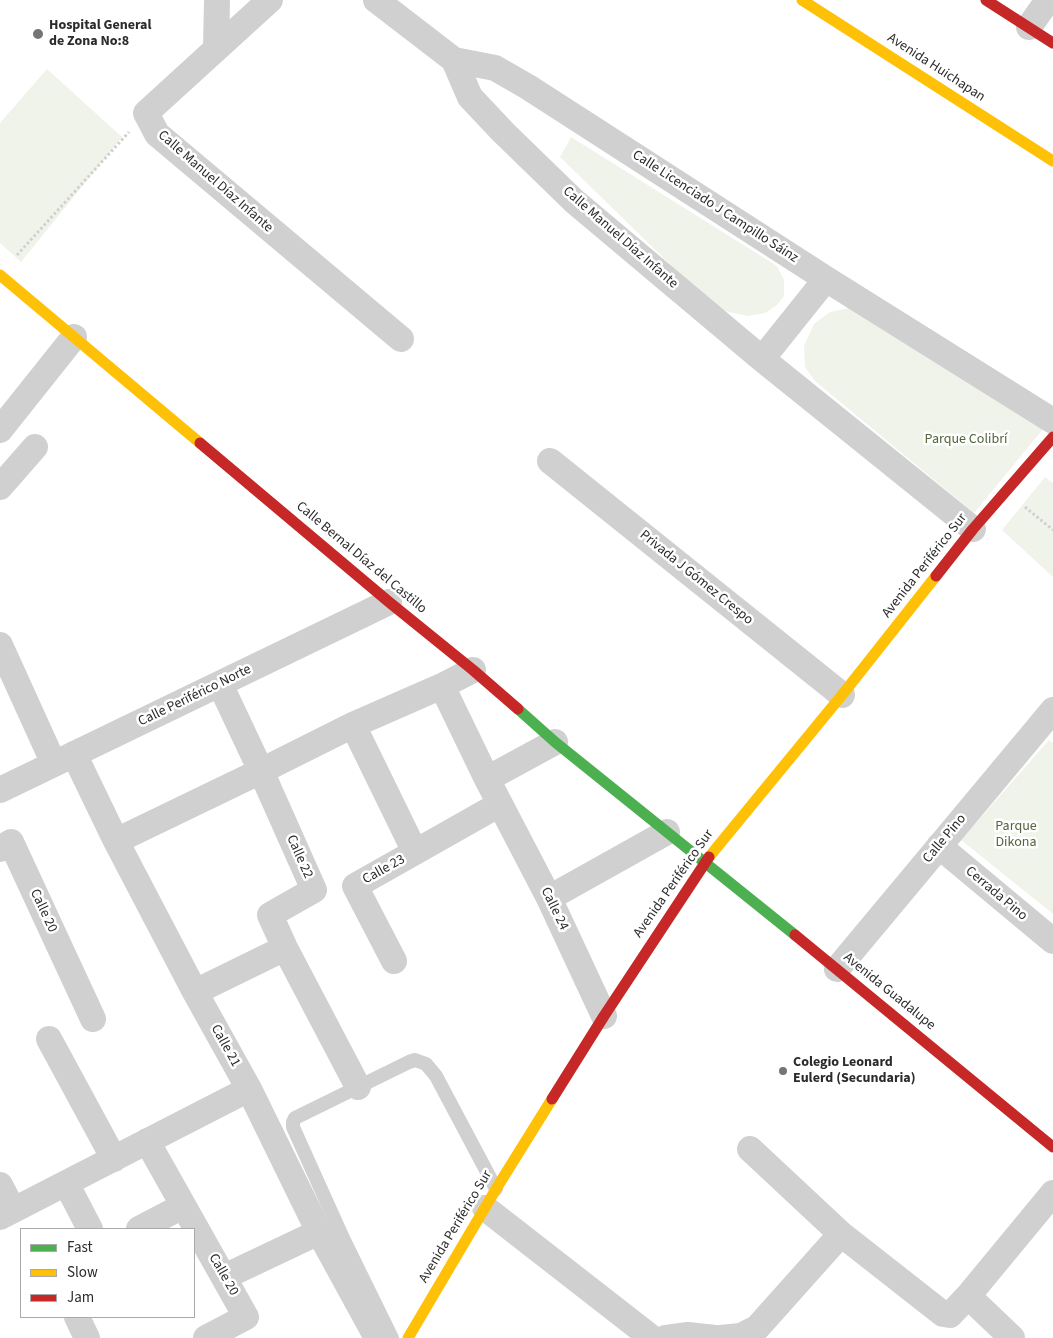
<!DOCTYPE html>
<meta charset="utf-8">
<style>
body{margin:0}
#map{position:relative;width:1053px;height:1338px;overflow:hidden;background:#fff;font-family:"Source Sans 3",sans-serif}
canvas{display:block}
.legend{position:absolute;left:20px;top:1228px;width:175px;height:90px;box-sizing:border-box;background:#fff;border:1px solid #aaa;margin:0;padding:6px 9px;list-style:none;font-size:15px;color:#2b2b2b}
.legend li{display:flex;align-items:center;gap:10px;height:25px}
.legend b{width:25px;border:1px solid #aaa}
</style>
<div id="map">
<canvas width="1053" height="1338"></canvas>
<ul class="legend">
<li><b style="height:6px;background:#4caf50"></b>Fast</li>
<li><b style="height:6px;background:#ffc107"></b>Slow</li>
<li><b style="height:6px;background:#c62828"></b>Jam</li>
</ul>
</div>
<script>
const ctx = document.querySelector('canvas').getContext('2d');
ctx.lineJoin = 'round';
function fillPath(path, color) {
  ctx.fillStyle = color;
  ctx.fill(path, 'evenodd');
}
function poly(rows) {
  const path = new Path2D();
  for (const r of rows) {
    path.moveTo(r[0], r[1]);
    for (let i = 2; i < r.length; i += 2) path.lineTo(r[i], r[i + 1]);
  }
  return path;
}
function strokePath(path, color, width, dash) {
  ctx.strokeStyle = color;
  ctx.lineWidth = width;
  ctx.lineCap = dash ? 'butt' : 'round';
  ctx.setLineDash(dash || []);
  ctx.stroke(path);
}
function label(font, color, halo, rows, align = 'center') {
  ctx.font = font + ' "Source Sans 3",sans-serif';
  ctx.lineWidth = 5;
  ctx.setLineDash([]);
  ctx.textBaseline = 'middle';
  ctx.strokeStyle = halo;
  ctx.fillStyle = color;
  for (const [text, x, y, turn = 0] of rows) {
    ctx.save();
    ctx.translate(x, y);
    ctx.rotate((+turn || 0) * Math.PI / 180);
    ctx.textAlign = isNaN(turn) ? turn : align;
    if (halo) ctx.strokeText(text, 0, 0);
    ctx.fillText(text, 0, 0);
    ctx.restore();
  }
}
fillPath(poly([
 [47,69,122,137,21,262,0,243,0,123],
 [571,137,777,266,784,280,784,296,777,305,765,313,748,316,729,312,714,307,560,157],
 [855,307,1044,428,974,513,815,381,805,367,804,346,814,324,830,312],
 [1045,477,1053,483,1053,577,1002,530],
 [1049,740,1053,743,1053,914,961,840]
]), '#f0f3ea');
strokePath(poly([
 [17,255,129,132],
 [1025,507,1053,530]
]), '#d0d0d0', 3, [2.5, 2.5]);
strokePath(poly([
 [392,1338,343,1238,293,1127,293,1122,295,1118,409,1062,415,1060,426,1064,436,1076,496,1189]
]), '#d0d0d0', 14);
strokePath(poly([
 [270,0,146,113,157,134,401,339],
 [376,0,454,60,495,68,528,87,826,279,1053,421],
 [1029,27,1048,0],
 [216,49,217,0],
 [454,60,470,97,503,132,574,201,762,359,973,529],
 [762,359,826,279],
 [0,430,74,337],
 [550,461,842,695],
 [0,487,35,447],
 [0,645,54,764],
 [220,684,261,771,314,890,270,915,285,948,358,1087],
 [442,686,487,779,549,898,604,1016],
 [353,725,415,852],
 [74,754,116,841,195,992,249,1089,319,1232,377,1338],
 [487,779,555,742],
 [0,790,389,602],
 [116,841,261,771,353,725,442,686,473,670],
 [939,846,1053,941],
 [0,849,11,842,93,1019],
 [549,898,667,832],
 [394,961,355,886,500,804],
 [837,969,1053,710],
 [195,992,285,948],
 [49,1039,114,1159],
 [147,1141,246,1317,206,1338],
 [750,1149,841,1234],
 [66,1183,90,1229],
 [0,1185,13,1210],
 [485,1208,652,1338],
 [0,1217,249,1089],
 [139,1229,183,1206],
 [224,1277,319,1232],
 [968,1296,1012,1338],
 [77,1317,87,1338],
 [666,1338,688,1335,715,1338],
 [720,1338,741,1336,757,1328,841,1234,943,1314,950,1315,968,1296,1053,1193]
]), '#d0d0d0', 26);
strokePath(poly([
 [518,709,555,742,795,935]
]), '#4caf50', 11);
strokePath(poly([
 [802,0,1053,161],
 [0,275,200,443],
 [709,857,842,695,936,576],
 [408,1338,496,1189,552,1099]
]), '#ffc107', 11);
strokePath(poly([
 [986,0,1053,43],
 [200,443,389,602,473,670,518,709],
 [936,576,973,529,1053,437],
 [795,935,1053,1147],
 [552,1099,604,1016,709,857]
]), '#c62828', 11);
for (const [x, y, r, color] of [
 [38,34,6,"#757575"],
 [783,1071,5,"#757575"]
]) {
  const dot = new Path2D();
  dot.arc(x, y, r, 0, 2 * Math.PI);
  ctx.fillStyle = color;
  ctx.fill(dot);
  strokePath(dot, '#fff', 2);
}
label('bold 14px', '#2b2b2b', '#fff', [
 ["Hospital General",49,26],
 ["de Zona No:8",49,42],
 ["Colegio Leonard",793,1063],
 ["Eulerd (Secundaria)",793,1079]
], 'left');
label('14px', '#2b2b2b', '#fff', [
 ["Avenida Huichapan",936,68,33],
 ["Calle Manuel Díaz Infante",215,182,41],
 ["Calle Licenciado J Campillo Sáinz",715,207,33],
 ["Calle Manuel Díaz Infante",620,238,41],
 ["Calle Bernal Díaz del Castillo",361,558,40],
 ["Avenida Periférico Sur",925,566,-52],
 ["Privada J Gómez Crespo",696,578,39],
 ["Calle Periférico Norte",195,696,-26],
 ["Calle Pino",945,839,-50],
 ["Calle 22",299,857,66],
 ["Calle 23",384,870,-29],
 ["Avenida Periférico Sur",674,884,-55],
 ["Cerrada Pino",996,894,40],
 ["Calle 24",554,909,64],
 ["Calle 20",43,911,65],
 ["Avenida Guadalupe",889,992,39],
 ["Calle 21",225,1046,61],
 ["Avenida Periférico Sur",456,1227,-59],
 ["Calle 20",223,1275,60]
]);
label('14px', '#52653b', '#fff', [
 ["Parque Colibrí",966,440],
 ["Parque",1016,827],
 ["Dikona",1016,843]
]);
</script>
